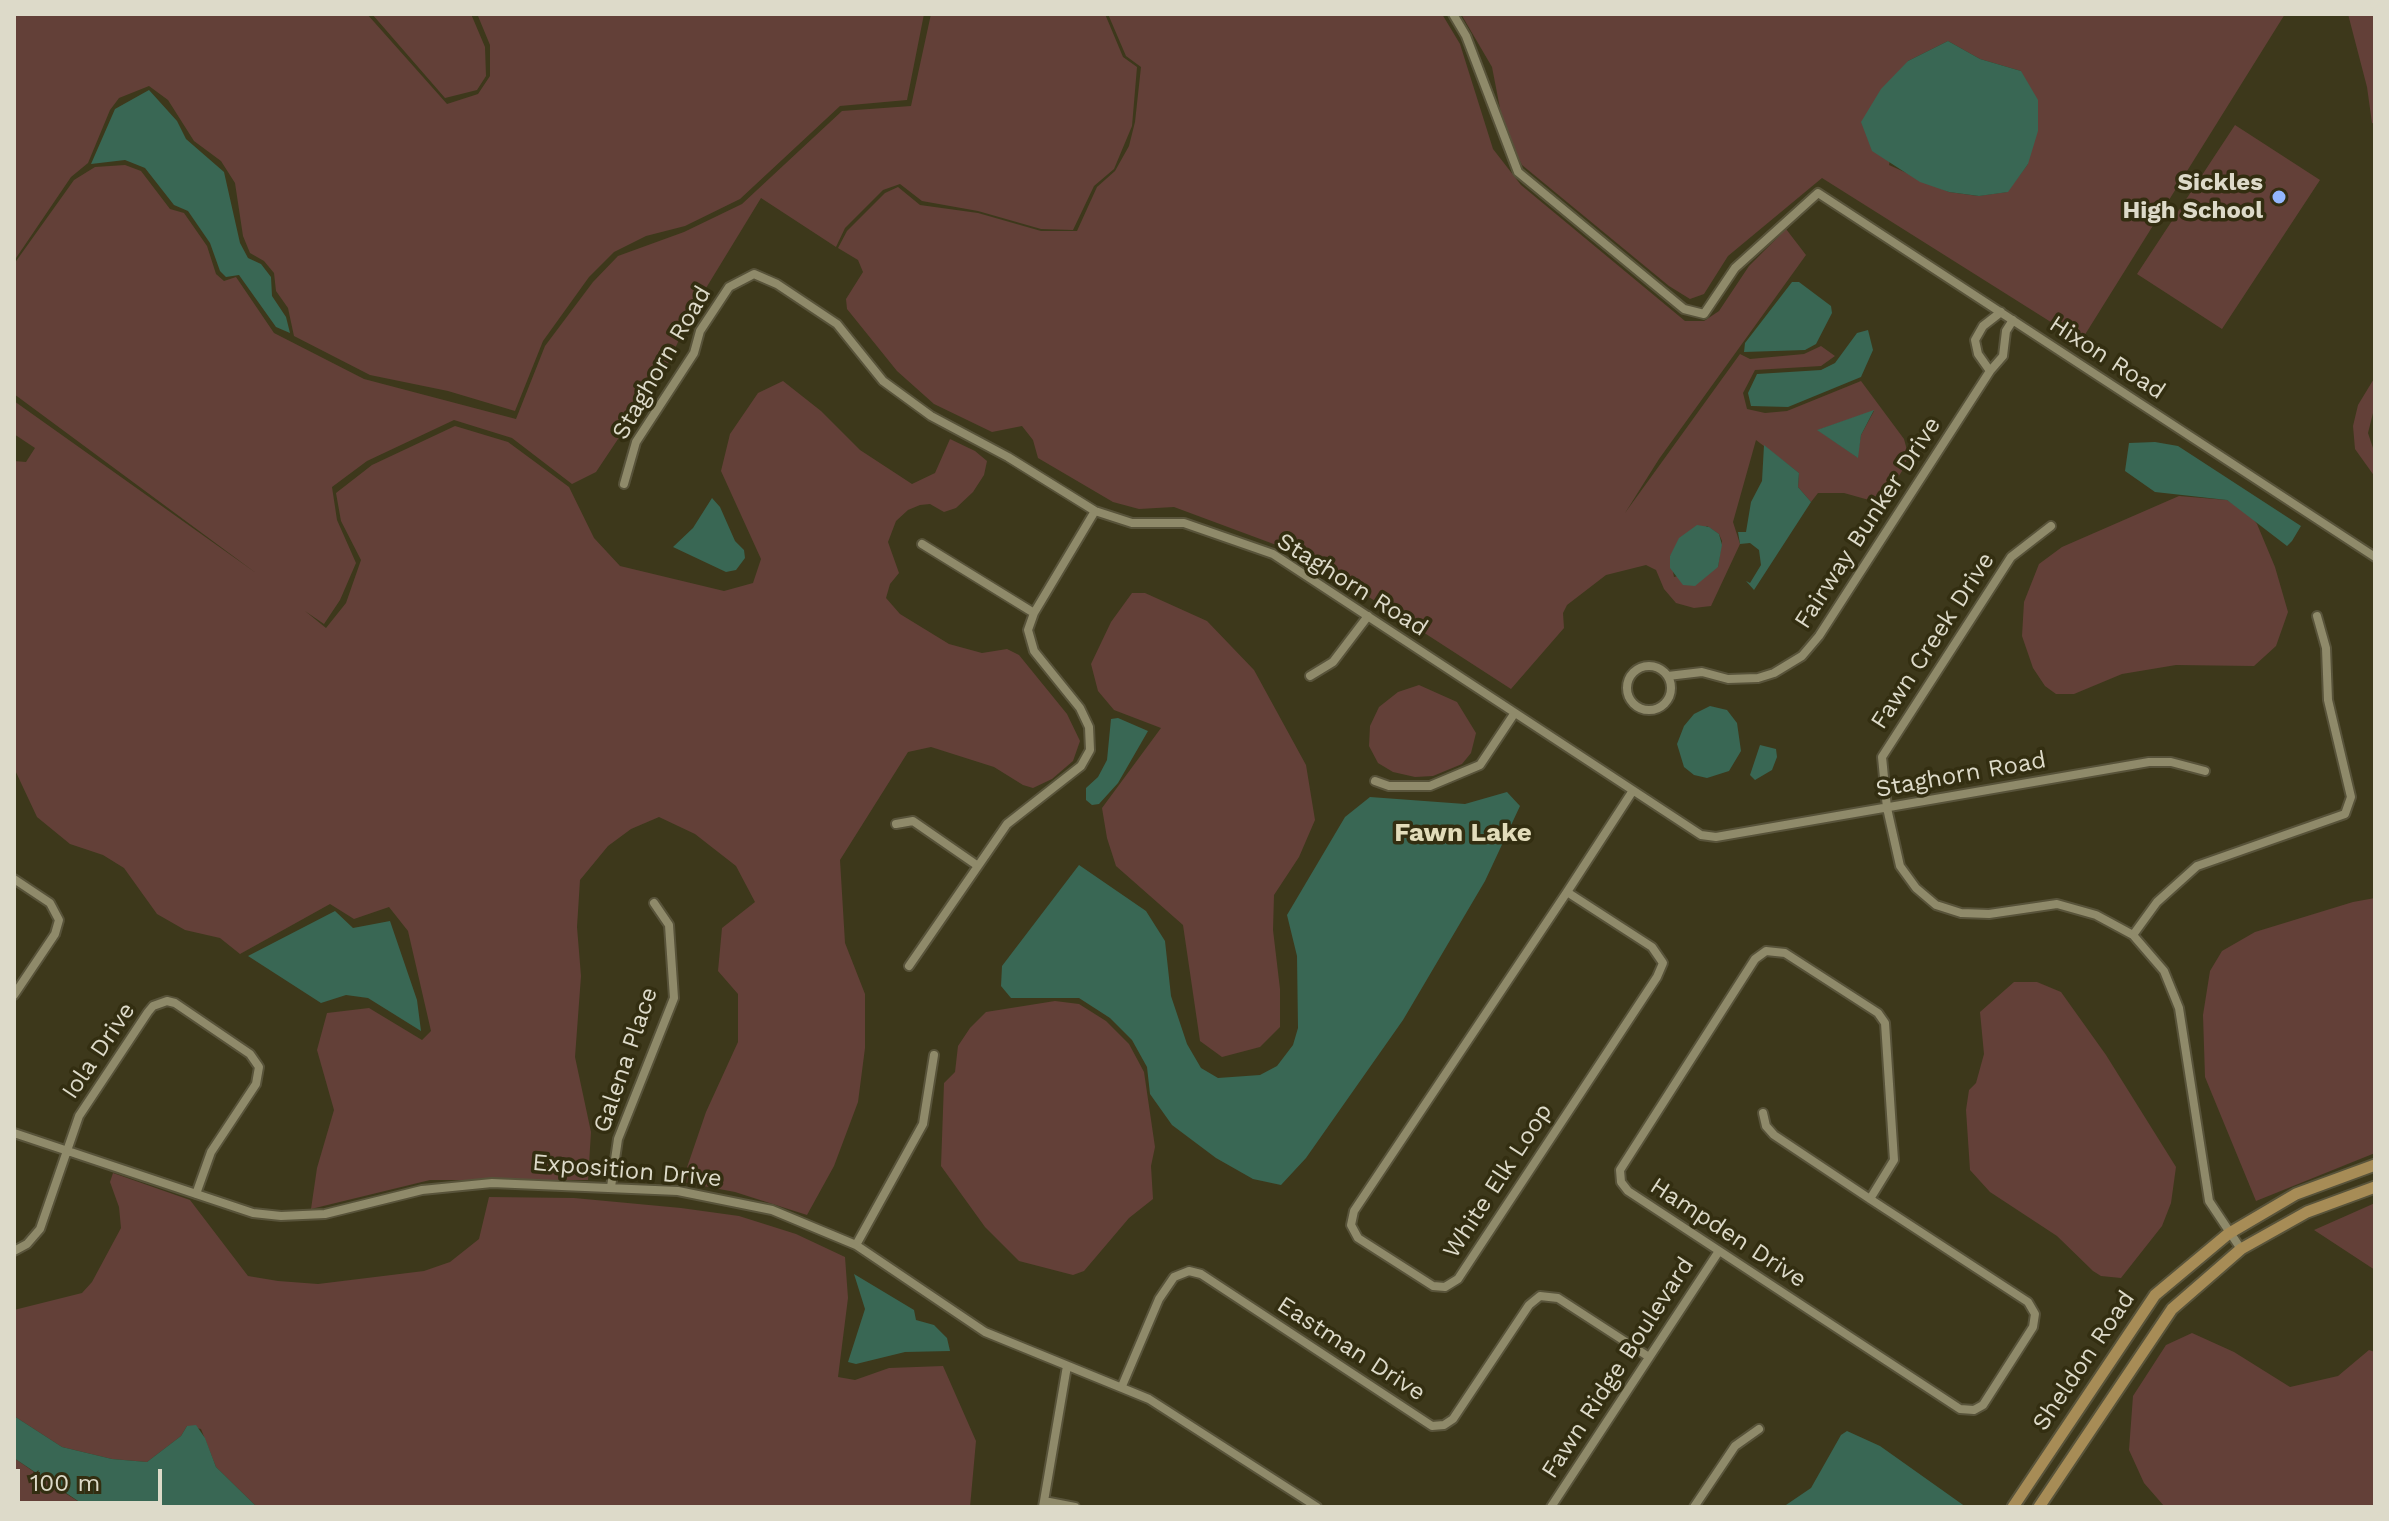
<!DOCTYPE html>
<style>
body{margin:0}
#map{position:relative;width:2389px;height:1521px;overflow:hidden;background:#3d381b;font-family:"Work Sans",sans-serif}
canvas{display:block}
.frame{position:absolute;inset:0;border:16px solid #dddac9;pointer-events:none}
.scale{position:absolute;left:16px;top:1469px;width:146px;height:36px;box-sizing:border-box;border:4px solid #dddac9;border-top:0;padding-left:10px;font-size:24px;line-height:28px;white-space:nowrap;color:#dddac9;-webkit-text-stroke:6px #332e11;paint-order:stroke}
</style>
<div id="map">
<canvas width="2389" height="1521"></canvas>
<div class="frame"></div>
<div class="scale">100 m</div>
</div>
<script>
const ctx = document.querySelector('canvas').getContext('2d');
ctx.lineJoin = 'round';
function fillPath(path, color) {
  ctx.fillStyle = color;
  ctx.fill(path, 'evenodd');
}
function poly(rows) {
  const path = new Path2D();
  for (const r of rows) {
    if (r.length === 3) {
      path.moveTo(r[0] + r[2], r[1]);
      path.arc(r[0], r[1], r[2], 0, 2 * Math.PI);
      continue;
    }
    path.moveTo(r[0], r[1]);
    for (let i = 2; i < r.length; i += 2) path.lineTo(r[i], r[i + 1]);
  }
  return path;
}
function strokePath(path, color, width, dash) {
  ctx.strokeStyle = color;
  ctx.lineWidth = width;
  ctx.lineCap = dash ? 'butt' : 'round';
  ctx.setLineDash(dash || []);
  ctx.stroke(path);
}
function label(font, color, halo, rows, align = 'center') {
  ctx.font = font + ' "Work Sans",sans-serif';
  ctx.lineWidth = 7;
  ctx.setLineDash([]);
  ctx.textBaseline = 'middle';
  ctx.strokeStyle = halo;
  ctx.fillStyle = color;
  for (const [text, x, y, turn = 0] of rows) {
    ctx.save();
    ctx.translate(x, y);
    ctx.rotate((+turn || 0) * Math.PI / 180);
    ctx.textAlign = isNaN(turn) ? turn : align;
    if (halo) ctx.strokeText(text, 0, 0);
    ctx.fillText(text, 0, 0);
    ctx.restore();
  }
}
fillPath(poly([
 [14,14,367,14,447,104,478,94,490,76,490,45,478,16,480,14,924,14,907,100,840,106,740,199,685,226,646,236,614,252,589,277,543,341,515,411,448,391,370,375,294,336,288,308,276,291,274,273,264,261,250,253,243,236,235,183,221,161,194,141,168,100,149,86,119,98,110,110,88,163,71,177,14,261],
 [372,14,471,14,485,47,486,76,477,90,445,98],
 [931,14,1105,14,1123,57,1137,67,1132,126,1114,169,1094,186,1073,230,1041,229,978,211,922,201,900,184,883,190,845,228,836,247,761,198,692,311,668,364,596,472,572,484,512,438,454,420,367,461,332,487,337,520,356,563,340,600,324,624,305,611,326,628,346,603,361,560,341,521,336,493,372,465,455,426,508,442,569,487,594,538,620,566,724,591,753,583,761,559,721,471,730,434,758,393,783,381,821,411,860,450,912,484,935,473,950,439,975,451,987,461,984,475,973,492,956,508,944,512,930,504,920,505,908,510,896,521,888,542,899,573,890,584,886,598,900,614,949,644,982,653,1007,649,1019,655,1067,714,1080,741,1073,761,1052,779,1033,788,1023,785,994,767,931,747,908,752,840,860,845,943,865,994,865,1048,858,1102,834,1166,807,1215,735,1192,682,1182,706,1112,738,1042,738,994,718,971,722,928,755,902,736,866,695,834,659,817,631,829,608,846,580,880,577,927,581,976,575,1057,591,1132,588,1180,430,1180,311,1209,317,1168,334,1110,317,1050,327,1013,369,1008,422,1040,431,1031,408,931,389,907,354,919,330,904,240,954,220,938,185,930,157,914,124,868,103,855,70,844,37,817,14,768,14,461,26,462,35,448,14,434,14,401,256,573,14,394,14,264,74,180,95,167,125,165,141,171,170,209,184,213,207,246,216,274,224,281,236,277,274,333,364,379,516,419,545,346,593,282,618,256,684,232,742,204,842,111,911,106],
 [1108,14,1442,14,1460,44,1493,149,1521,185,1685,321,1704,321,1719,311,1749,266,1786,229,1806,255,1659,459,1625,513,1740,354,1750,359,1804,354,1821,346,1835,356,1821,366,1755,370,1743,393,1747,409,1765,413,1787,411,1861,381,1904,439,1908,454,1904,468,1891,488,1869,500,1844,493,1818,493,1811,502,1798,487,1799,473,1756,440,1733,522,1740,544,1711,606,1694,608,1676,603,1664,589,1656,570,1646,565,1606,575,1567,605,1563,613,1564,628,1511,689,1341,579,1279,546,1174,507,1139,509,1113,502,1038,458,1033,440,1022,426,992,432,934,404,897,371,847,309,846,299,863,272,858,260,838,248,847,231,885,193,898,187,920,205,978,213,1041,231,1077,231,1097,187,1115,171,1129,146,1135,122,1141,67,1126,56],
 [1874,411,1861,435,1857,457,1818,430],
 [1707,526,1719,534,1722,541,1718,567,1674,577,1670,556],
 [1461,14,2285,14,2081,341,1822,178,1728,256,1704,294,1690,299,1669,286,1522,165,1504,129,1492,67],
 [1948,41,1980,59,2021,71,2028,164,2007,192,1978,196,1949,192,1889,165,1908,61],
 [2348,14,2375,14,2375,124,2372,123,2367,87],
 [2235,125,2320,180,2222,329,2137,274],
 [2375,377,2375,405,2368,433,2375,454,2375,477,2355,449,2353,426,2358,405],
 [2179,496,2227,500,2249,514,2257,524,2275,567,2288,612,2276,646,2254,666,2176,665,2122,674,2074,694,2056,694,2045,686,2033,668,2022,636,2024,602,2039,564,2062,547],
 [1132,593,1145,593,1207,621,1254,670,1306,765,1315,820,1299,857,1274,895,1273,930,1280,989,1280,1027,1260,1047,1222,1057,1200,1041,1183,925,1116,866,1107,838,1102,808,1161,728,1114,710,1098,691,1091,664,1111,622],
 [1419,685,1457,702,1476,733,1471,753,1462,764,1433,776,1415,777,1393,772,1378,763,1369,746,1370,726,1379,707,1398,692],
 [2375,898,2375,1153,2256,1201,2205,1077,2203,1015,2210,971,2222,951,2255,932,2353,902],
 [2014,982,2037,982,2061,992,2106,1055,2176,1167,2171,1203,2162,1226,2121,1278,2101,1276,2093,1271,2057,1236,1990,1192,1970,1170,1966,1110,1969,1090,1976,1083,1984,1054,1980,1012],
 [1055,1001,1079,1004,1106,1021,1129,1044,1144,1072,1155,1147,1151,1166,1153,1199,1129,1218,1084,1271,1073,1275,1019,1261,985,1227,941,1166,944,1083,955,1072,958,1046,970,1028,986,1012],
 [113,1173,190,1200,248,1276,278,1281,318,1284,424,1271,450,1262,479,1239,489,1197,574,1198,681,1208,739,1216,796,1234,845,1257,848,1298,838,1377,855,1380,889,1368,943,1366,976,1441,970,1507,257,1507,216,1467,201,1429,187,1426,181,1436,147,1462,112,1459,62,1447,14,1416,14,1310,82,1293,92,1282,121,1228,119,1207,110,1182],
 [2375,1203,2375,1270,2314,1230],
 [2192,1333,2234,1352,2290,1387,2338,1376,2369,1350,2375,1352,2375,1507,2164,1506,2144,1483,2129,1450,2133,1396,2166,1345],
 [14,1458,57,1488,87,1507,14,1507]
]), '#634038');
fillPath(poly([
 [1948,41,1980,59,2021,71,2038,100,2038,131,2028,164,2008,192,1979,196,1949,192,1920,182,1872,151,1861,122,1881,89,1908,61],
 [149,90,177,121,186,139,224,172,240,243,248,258,261,264,271,277,272,296,286,317,290,333,276,327,239,275,226,277,220,271,210,243,188,211,174,205,145,168,125,160,91,164,115,109],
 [1792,282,1799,282,1831,306,1832,313,1816,344,1805,350,1744,352,1745,343],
 [1868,330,1873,350,1861,377,1788,407,1751,406,1748,393,1757,374,1821,370,1835,363,1857,333],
 [1874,410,1861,435,1858,458,1817,430],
 [2155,442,2178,446,2301,526,2292,541,2287,546,2227,500,2155,492,2125,471,2129,443],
 [1764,445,1799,473,1798,487,1811,502,1754,590,1746,581,1750,583,1761,565,1759,550,1750,543,1740,544,1738,532,1746,532,1751,502,1762,481],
 [712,498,720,507,735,541,744,550,745,558,736,570,726,572,673,547,693,528],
 [1697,525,1709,527,1719,534,1722,545,1718,567,1695,586,1683,585,1670,568,1670,556,1679,538],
 [1710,706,1727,710,1737,723,1741,751,1729,771,1707,778,1694,775,1684,767,1677,744,1684,726,1694,714],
 [1118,718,1148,731,1118,783,1099,804,1092,805,1086,800,1086,788,1098,777,1107,760,1111,719],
 [1760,745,1776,749,1777,757,1772,770,1755,780,1750,775],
 [1507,792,1520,806,1485,881,1403,1020,1306,1158,1281,1185,1253,1179,1216,1158,1172,1125,1150,1094,1147,1067,1132,1040,1110,1018,1079,998,1011,998,1001,986,1002,966,1079,865,1146,911,1165,941,1171,996,1187,1044,1201,1068,1218,1078,1260,1075,1277,1066,1293,1045,1298,1028,1297,956,1287,915,1345,817,1370,797,1465,804],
 [335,911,353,928,390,921,417,1000,421,1031,368,998,346,995,321,1003,248,956],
 [854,1274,914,1310,916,1320,934,1325,947,1338,950,1351,905,1352,856,1364,848,1362,865,1309],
 [14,1416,62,1447,112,1459,147,1462,181,1436,187,1426,196,1425,205,1438,216,1467,257,1507,87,1507,14,1458],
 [1847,1431,1880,1446,1966,1507,1783,1507,1811,1488,1841,1435]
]), '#396754');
const street = poly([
 [1453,14,1466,36,1518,172,1684,309,1704,314,1735,268,1818,193,2375,557],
 [2001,312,1983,326,1975,340,1978,354,1990,371,2003,356,2006,331,2013,320],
 [624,484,636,442,694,353,700,331,729,287,754,274,777,284,837,324,883,381,931,416,1008,457,1095,511,1132,523,1184,523,1273,554,1701,835,1716,837,2149,762,2171,762,2205,771],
 [2051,526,2011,557,1882,757,1887,808,1900,866,1916,888,1936,905,1961,913,1989,914,2057,904,2096,915,2133,935,2164,971,2179,1008,2209,1201,2241,1249],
 [922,544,1034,613],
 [1649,688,22],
 [1310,676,1333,662,1368,616],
 [1668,676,1702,672,1728,679,1758,678,1774,673,1802,656,1819,636,1990,371],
 [1375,781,1389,786,1430,786,1480,765,1514,714],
 [896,824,913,821,978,866],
 [14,879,50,903,59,920,55,934,14,995],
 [1567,892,1652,947,1663,963,1657,977,1458,1279,1445,1287,1433,1286,1358,1238,1351,1225,1354,1211,1567,892],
 [1567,892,1632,792],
 [2133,935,2157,902,2197,866,2345,814,2351,797,2328,700,2326,648,2317,616],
 [909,966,1007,824,1081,766,1090,750,1089,727,1080,708,1034,651,1028,630,1034,613,1095,511],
 [1763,1113,1766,1126,1774,1135,1870,1199,2028,1302,2035,1314,2033,1327,1983,1405,1974,1410,1960,1409,1628,1191,1621,1182,1620,1170,1755,959,1766,951,1785,953,1878,1013,1885,1023,1894,1160,1870,1199],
 [14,1133,253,1213,281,1216,325,1214,422,1190,492,1183,678,1191,772,1210,856,1245,985,1332,1149,1399,1317,1507],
 [611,1187,618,1139,674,998,669,925,654,903],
 [856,1245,923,1124,934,1055],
 [14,1251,27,1244,40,1229,79,1116,148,1012,153,1006,167,1001,175,1003,250,1054,259,1067,256,1084,211,1152,196,1194],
 [1122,1386,1159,1299,1174,1277,1189,1271,1201,1274,1432,1426,1444,1425,1453,1419,1529,1305,1540,1296,1558,1298,1649,1357],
 [1044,1501,1075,1507],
 [1043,1507,1067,1366],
 [1551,1507,1719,1251],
 [1694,1507,1735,1446,1759,1429]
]);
const secondary = poly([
 [2013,1507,2155,1295,2228,1234,2296,1194,2375,1165],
 [2039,1507,2172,1309,2241,1249,2307,1212,2375,1187]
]);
strokePath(street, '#58533a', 12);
strokePath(secondary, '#58533a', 15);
strokePath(street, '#8f8a6a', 8);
strokePath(secondary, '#a78c56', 11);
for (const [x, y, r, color] of [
 [2279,197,8,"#93b7fd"]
]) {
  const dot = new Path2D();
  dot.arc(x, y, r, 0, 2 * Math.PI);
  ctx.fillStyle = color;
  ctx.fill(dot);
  strokePath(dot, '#332e11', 3);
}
label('bold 24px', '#dddac9', '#332e11', [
 ["Sickles",2263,183],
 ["High School",2263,211]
], 'right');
label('24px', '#dddac9', '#332e11', [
 ["Hixon Road",2107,358,33],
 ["Staghorn Road",662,363,-60],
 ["Fairway Bunker Drive",1868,523,-57],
 ["Staghorn Road",1352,585,32],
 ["Fawn Creek Drive",1933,641,-57],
 ["Staghorn Road",1961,775,-10],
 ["Iola Drive",99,1051,-56],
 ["Galena Place",626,1060,-71],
 ["Exposition Drive",627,1171,5],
 ["White Elk Loop",1498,1181,-57],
 ["Hampden Drive",1728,1233,33],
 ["Eastman Drive",1351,1349,33],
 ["Sheldon Road",2084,1361,-56],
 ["Fawn Ridge Boulevard",1618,1368,-57]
]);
label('bold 26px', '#e2dcba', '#332e11', [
 ["Fawn Lake",1463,833]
]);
</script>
